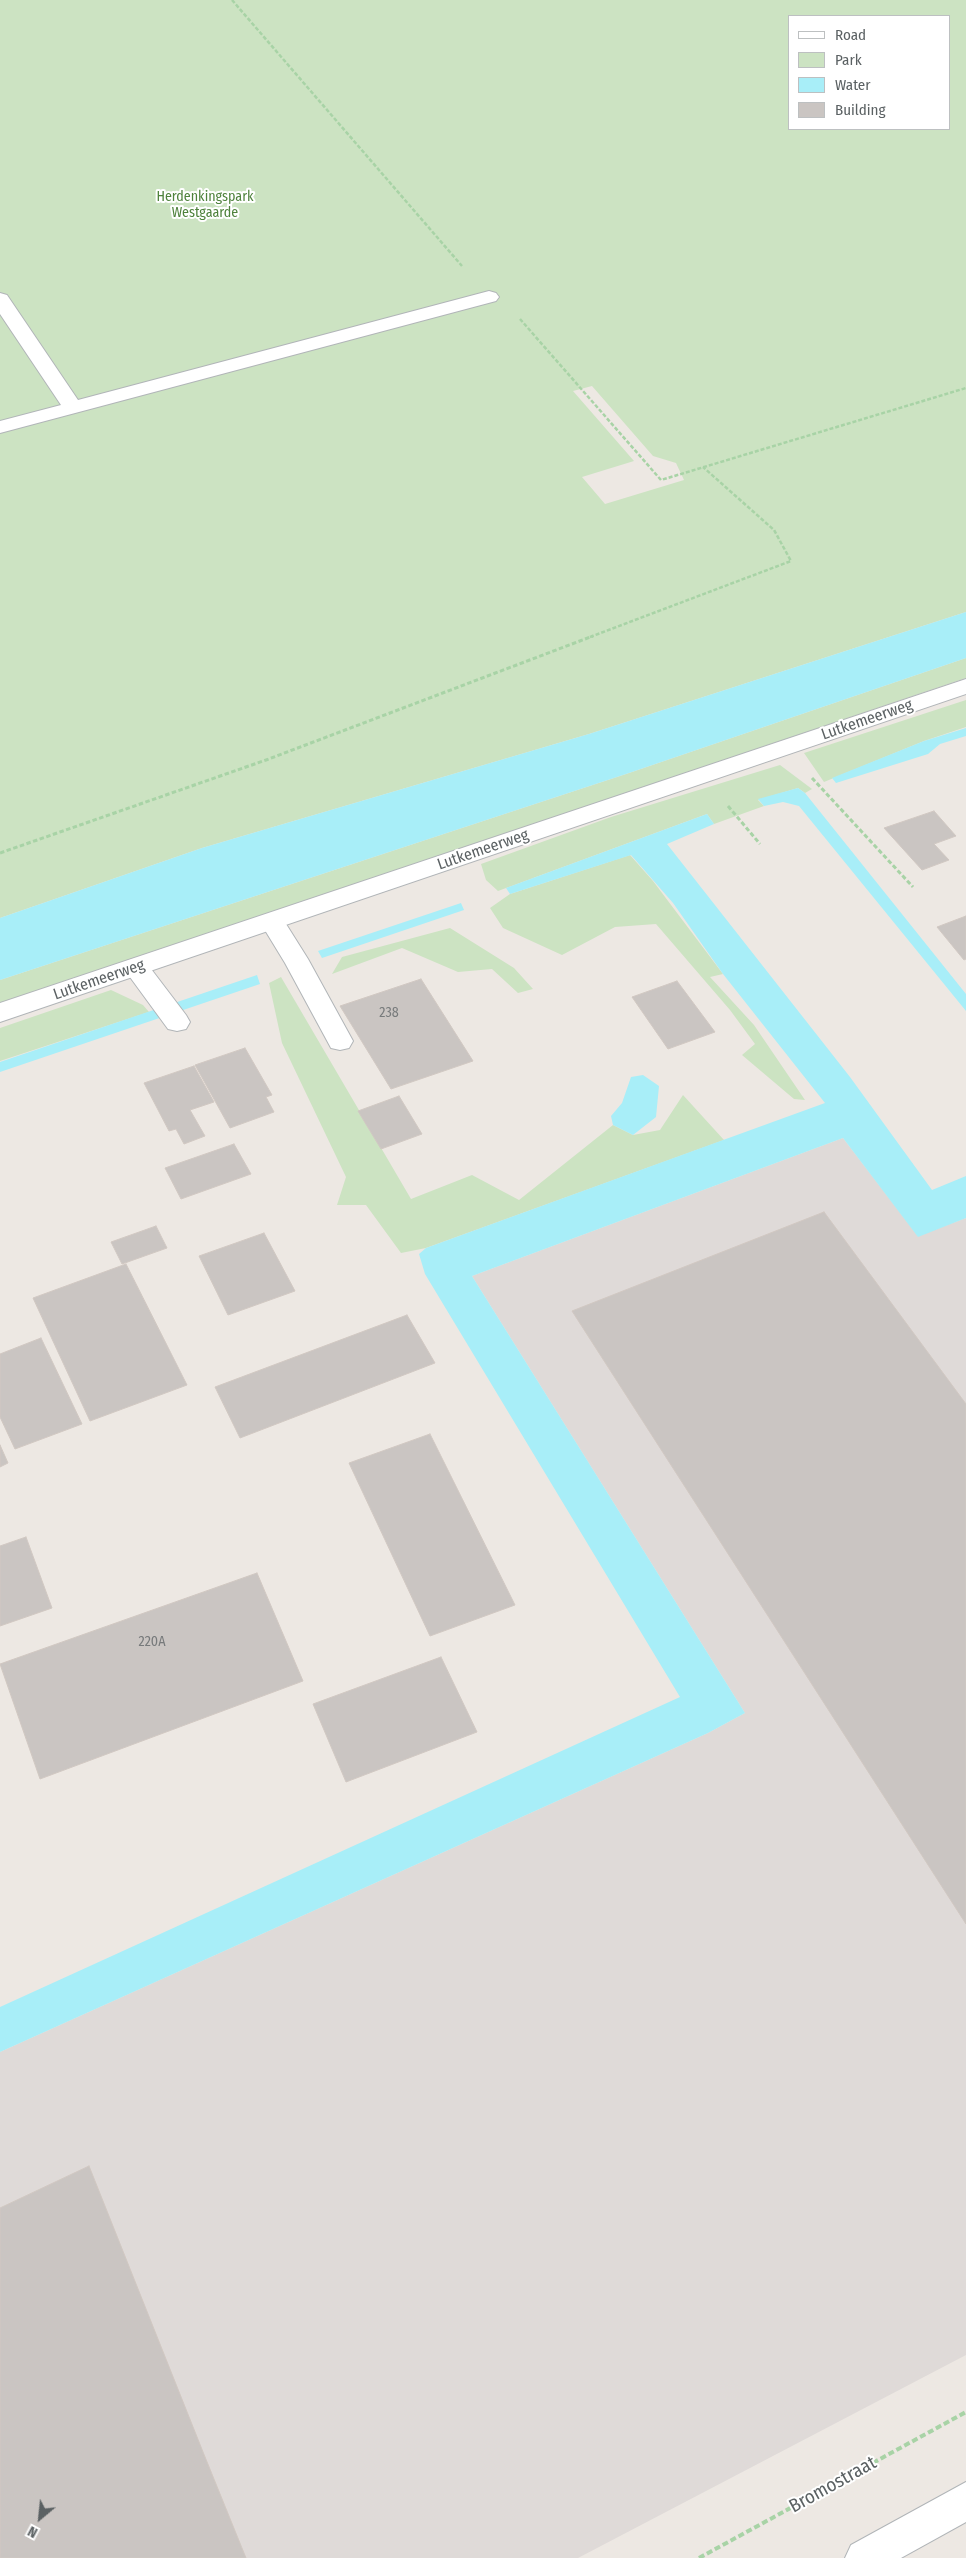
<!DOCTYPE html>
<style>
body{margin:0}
#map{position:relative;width:966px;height:2558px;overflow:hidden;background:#ede8e3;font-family:"Fira Sans Condensed",sans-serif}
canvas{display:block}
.legend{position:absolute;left:788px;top:15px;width:162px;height:115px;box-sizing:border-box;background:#fff;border:1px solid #bdc0c1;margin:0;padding:6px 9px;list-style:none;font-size:15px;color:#5b6163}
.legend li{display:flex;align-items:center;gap:10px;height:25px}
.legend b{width:25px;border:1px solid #bdc0c1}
.north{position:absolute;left:15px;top:2493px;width:50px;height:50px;-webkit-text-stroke:4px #fff;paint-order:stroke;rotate:208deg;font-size:14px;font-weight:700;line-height:20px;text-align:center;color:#5b6163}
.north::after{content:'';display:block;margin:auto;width:18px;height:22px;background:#5b6163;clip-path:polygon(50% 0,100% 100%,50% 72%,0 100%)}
</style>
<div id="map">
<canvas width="966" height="2558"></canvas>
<ul class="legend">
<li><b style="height:6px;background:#fff"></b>Road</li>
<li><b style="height:14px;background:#cce3c2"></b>Park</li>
<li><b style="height:14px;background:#a8eef8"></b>Water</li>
<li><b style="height:14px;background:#cac5c2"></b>Building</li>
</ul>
<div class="north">N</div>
</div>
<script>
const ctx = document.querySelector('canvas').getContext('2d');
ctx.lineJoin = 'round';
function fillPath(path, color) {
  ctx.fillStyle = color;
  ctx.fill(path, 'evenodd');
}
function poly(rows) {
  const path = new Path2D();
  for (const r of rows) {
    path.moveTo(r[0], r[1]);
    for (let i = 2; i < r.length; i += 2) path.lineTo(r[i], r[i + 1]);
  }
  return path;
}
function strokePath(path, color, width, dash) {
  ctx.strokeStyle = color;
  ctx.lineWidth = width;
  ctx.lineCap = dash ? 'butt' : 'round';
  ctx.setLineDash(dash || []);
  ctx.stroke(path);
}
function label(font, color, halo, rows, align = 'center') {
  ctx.font = font + ' "Fira Sans Condensed",sans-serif';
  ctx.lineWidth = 4;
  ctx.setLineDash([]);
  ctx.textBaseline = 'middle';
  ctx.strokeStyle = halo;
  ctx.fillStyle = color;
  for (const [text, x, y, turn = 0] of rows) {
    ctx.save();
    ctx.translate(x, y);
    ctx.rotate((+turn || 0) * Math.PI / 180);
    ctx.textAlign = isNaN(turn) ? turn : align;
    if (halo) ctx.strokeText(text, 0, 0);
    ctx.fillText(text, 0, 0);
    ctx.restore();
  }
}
fillPath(poly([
 [843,1138,918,1236,966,1218,966,2355,578,2558,0,2558,0,2052,708,1733,745,1713,472,1276]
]), '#dfdad8');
fillPath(poly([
 [0,0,966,0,966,612,589,734,202,848,0,918],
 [790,16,950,16,950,129,790,129],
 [592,386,653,456,676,463,684,480,605,504,582,477,634,461,573,391],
 [966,658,966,678,0,1005,0,980,626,774],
 [966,700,966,727,924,741,824,782,804,753],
 [780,765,812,789,805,793,798,788,758,800,764,806,714,824,707,814,498,891,486,880,481,864,611,817],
 [630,855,653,881,723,974,710,977,754,1025,805,1100,794,1099,742,1055,755,1044,730,1010,656,924,615,927,562,955,503,928,490,908,510,894],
 [450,928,514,968,533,989,518,993,492,969,458,972,402,948,332,974,342,957],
 [281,977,411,1199,472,1175,519,1200,613,1125,633,1135,660,1130,683,1095,724,1140,426,1248,401,1253,366,1205,337,1205,346,1177,282,1043,269,983],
 [111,990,143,1005,149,1012,0,1061,0,1028]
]), '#cce3c2');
fillPath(poly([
 [966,612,966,658,626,774,0,980,0,918,202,848,589,734],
 [966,728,966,736,940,744,928,754,836,783,832,778,924,741],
 [798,788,805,793,966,994,966,1011,799,806,783,802,764,806,758,799],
 [707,814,714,824,667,844,850,1077,932,1190,966,1176,966,1218,918,1237,843,1138,472,1276,745,1713,708,1733,0,2052,0,2007,680,1697,425,1274,419,1254,426,1248,825,1103,723,974,673,903,631,855,510,894,506,888],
 [461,903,464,910,322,958,318,951],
 [257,975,260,984,0,1072,0,1062],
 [643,1075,659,1086,656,1117,633,1135,613,1125,611,1116,622,1103,631,1077]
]), '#a8eef8');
const building = poly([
 [934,811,956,836,934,844,949,860,922,870,884,828,934,811],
 [966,916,966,959,964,960,937,927,966,916],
 [421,979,473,1061,391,1089,340,1006,421,979],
 [677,981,715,1032,668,1049,632,997,677,981],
 [245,1048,272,1095,266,1097,274,1112,230,1128,195,1065,245,1048],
 [194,1066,214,1102,190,1110,205,1136,184,1144,176,1129,169,1131,144,1083,194,1066],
 [399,1096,422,1134,381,1149,358,1111,399,1096],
 [234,1144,251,1174,181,1199,165,1168,234,1144],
 [824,1212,966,1404,966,1924,572,1311,824,1212],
 [156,1226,167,1248,122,1264,111,1242,156,1226],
 [264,1233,295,1291,228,1315,199,1256,264,1233],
 [126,1264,187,1385,90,1421,33,1298,126,1264],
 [407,1315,435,1363,240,1438,215,1387,407,1315],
 [41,1338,82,1424,15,1449,0,1417,0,1354,41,1338],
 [430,1434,515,1605,430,1636,349,1463,430,1434],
 [0,1445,8,1463,0,1467,0,1445],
 [26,1537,52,1608,0,1626,0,1546,26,1537],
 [257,1573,303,1681,40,1779,0,1664,257,1573],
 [441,1657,477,1732,346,1782,313,1704,441,1657],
 [89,2166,203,2452,246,2558,0,2558,0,2208,89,2166]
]);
fillPath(building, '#cac5c2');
strokePath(building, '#d1c8c2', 1);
const service = poly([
 [272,913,281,916,308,959,353,1041,349,1048,340,1050,331,1048,285,963,260,922,263,916,272,913],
 [136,958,145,961,186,1015,190,1022,186,1029,177,1031,168,1029,127,973,124,967,127,961,136,958]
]);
const pedestrian = poly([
 [489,291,496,293,499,297,496,301,0,433,0,421,61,405,0,314,0,293,7,295,78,400,489,291]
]);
const minor = poly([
 [966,679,966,694,0,1022,0,1003,966,679],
 [966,2482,966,2522,901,2558,845,2558,851,2545,966,2482]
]);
strokePath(service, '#b1b5b8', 2);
strokePath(pedestrian, '#b1b5b8', 2);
strokePath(minor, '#b1b5b8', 2);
strokePath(poly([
 [232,0,462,266],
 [520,319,661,480,966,388],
 [590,637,791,561,774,530,703,467]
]), '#a8d3a6', 2.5, [4, 2]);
strokePath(poly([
 [812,778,913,887],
 [728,806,760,844],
 [0,853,266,760,593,636]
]), '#a8d3a6', 3, [4.5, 2.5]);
strokePath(poly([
 [699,2558,966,2412]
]), '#a8d3a6', 4, [6, 3]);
fillPath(service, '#fff');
fillPath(pedestrian, '#fff');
fillPath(minor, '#fff');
label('14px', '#4e823c', '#fff', [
 ["Herdenkingspark",205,197],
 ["Westgaarde",205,213]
]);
label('14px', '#777a7b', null, [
 ["238",389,1013],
 ["220A",152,1642]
]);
label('16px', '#5b6163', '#fff', [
 ["Lutkemeerweg",867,720,-19],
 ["Lutkemeerweg",483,850,-19],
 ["Lutkemeerweg",99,980,-19]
]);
label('19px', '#5b6163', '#fff', [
 ["Bromostraat",833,2485,-29]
]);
</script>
